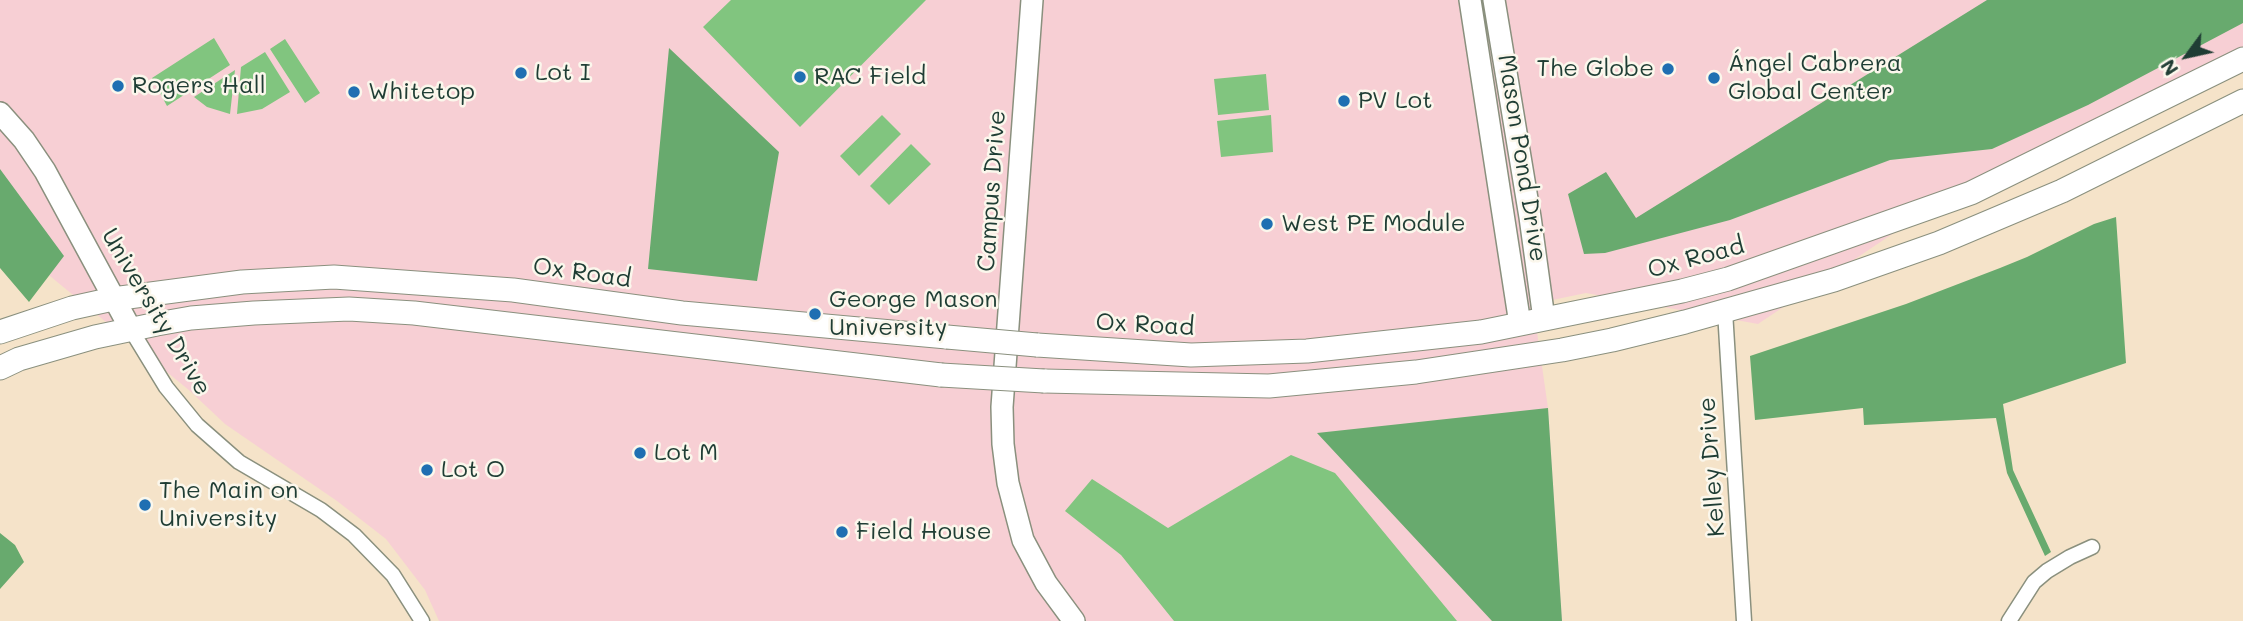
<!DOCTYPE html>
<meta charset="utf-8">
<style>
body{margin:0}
#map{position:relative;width:2243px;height:621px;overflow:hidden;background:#f5e3c9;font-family:Mali,sans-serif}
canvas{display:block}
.north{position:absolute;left:2152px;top:21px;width:70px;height:70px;-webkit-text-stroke:5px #fbf7ec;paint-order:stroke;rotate:237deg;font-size:19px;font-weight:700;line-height:28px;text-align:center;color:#1f3d34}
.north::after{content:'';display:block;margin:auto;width:24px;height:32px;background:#1f3d34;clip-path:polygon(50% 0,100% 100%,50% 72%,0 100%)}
</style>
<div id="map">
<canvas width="2243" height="621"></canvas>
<div class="north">N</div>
</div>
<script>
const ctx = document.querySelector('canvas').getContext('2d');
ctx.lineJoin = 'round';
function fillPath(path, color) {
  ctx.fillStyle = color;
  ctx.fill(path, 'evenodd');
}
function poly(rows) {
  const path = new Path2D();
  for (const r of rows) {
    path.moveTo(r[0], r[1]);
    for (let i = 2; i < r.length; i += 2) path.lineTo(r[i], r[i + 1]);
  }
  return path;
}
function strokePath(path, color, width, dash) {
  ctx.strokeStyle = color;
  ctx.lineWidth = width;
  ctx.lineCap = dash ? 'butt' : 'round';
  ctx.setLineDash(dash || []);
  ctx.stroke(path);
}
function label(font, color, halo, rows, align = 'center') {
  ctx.font = font + ' Mali,sans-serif';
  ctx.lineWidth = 5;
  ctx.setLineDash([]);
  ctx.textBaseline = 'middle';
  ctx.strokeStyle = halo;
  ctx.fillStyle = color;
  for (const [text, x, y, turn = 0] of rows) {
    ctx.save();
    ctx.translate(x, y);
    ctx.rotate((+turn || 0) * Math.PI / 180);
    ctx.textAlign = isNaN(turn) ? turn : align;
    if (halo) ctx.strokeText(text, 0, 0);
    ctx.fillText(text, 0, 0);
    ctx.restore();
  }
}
fillPath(poly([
 [0,0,2243,0,2243,50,1970,182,1758,324,1586,293,1533,304,1548,408,1562,621,439,621,425,590,386,539,337,501,225,424,190,391,28,258,0,227]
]), '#f7cfd4');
fillPath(poly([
 [731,0,926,0,800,127,703,27],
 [214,38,230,65,167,106,152,78],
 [285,39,320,93,305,103,270,49],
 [265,52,290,92,262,109,237,114,241,67],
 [235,70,230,114,207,107,194,97],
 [1266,74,1269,110,1218,115,1214,79],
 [882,115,901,134,859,176,840,156],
 [1271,115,1273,152,1221,157,1217,121],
 [911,144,931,164,889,205,870,186],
 [1291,455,1335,473,1457,621,1174,621,1121,555,1065,511,1092,479,1168,528]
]), '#81c57f');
fillPath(poly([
 [1987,0,2243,0,2243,23,2088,105,1992,149,1890,160,1730,220,1605,253,1584,254,1568,194,1606,172,1636,218],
 [669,48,779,152,757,281,648,269],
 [0,169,64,256,29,302,0,268],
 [2116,217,2126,363,2003,404,2013,470,2051,552,2045,556,2007,473,1996,418,1864,425,1863,408,1755,420,1750,356,1906,304,2000,268,2027,257,2094,224],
 [1548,408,1562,621,1492,621,1317,433],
 [0,533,15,545,24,562,0,589]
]), '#68aa6e');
const street = poly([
 [1725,311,1744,621],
 [130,328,166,387,197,425,239,462,321,510,354,535,393,575,422,621],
 [2009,621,2034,582,2047,571,2070,557,2092,547]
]);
const secondary = poly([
 [1032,0,1002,407,1003,444,1008,483,1023,540,1046,583,1074,621],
 [1470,0,1520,324],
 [1494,0,1530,217,1544,319],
 [0,113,24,140,45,171,130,328]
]);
const primary = poly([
 [0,332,72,308,113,299,242,282,334,277,513,290,682,313,947,337],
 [1037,345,1191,355,1307,351,1481,332,1682,291,1728,279,1971,193,2243,59],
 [0,368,19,359,95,337,157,324,191,318,254,313,349,309,414,313,941,375],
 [1044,381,1269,386,1416,372,1562,350,1612,340,1685,322,1834,280,1939,243,2062,191,2243,101]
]);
strokePath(street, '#8a907e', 17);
strokePath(secondary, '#8a907e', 24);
strokePath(primary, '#8a907e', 25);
strokePath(street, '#fff', 14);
strokePath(secondary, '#fff', 21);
strokePath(primary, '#fff', 23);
const primaryBridge = poly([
 [947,337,1037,345],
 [941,375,1044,381]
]);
strokePath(primaryBridge, '#8a907e', 25, []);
strokePath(primaryBridge, '#fff', 23);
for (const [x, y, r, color] of [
 [1668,69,7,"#1f6fb2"],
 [521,73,7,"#1f6fb2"],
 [800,77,7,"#1f6fb2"],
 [1714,78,7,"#1f6fb2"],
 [118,86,7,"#1f6fb2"],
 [354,92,7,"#1f6fb2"],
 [1344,101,7,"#1f6fb2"],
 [1267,224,7,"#1f6fb2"],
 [815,314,7,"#1f6fb2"],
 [640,453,7,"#1f6fb2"],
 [427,470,7,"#1f6fb2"],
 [145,505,7,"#1f6fb2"],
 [842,532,7,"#1f6fb2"]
]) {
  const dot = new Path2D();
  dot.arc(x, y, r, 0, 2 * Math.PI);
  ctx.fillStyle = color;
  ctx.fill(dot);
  strokePath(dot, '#fbf7ec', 2.5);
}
label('24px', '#1f3d34', '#fbf7ec', [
 ["Ángel Cabrera",1728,64],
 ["Global Center",1728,92],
 ["The Globe",1654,69,"right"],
 ["Lot I",535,73],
 ["RAC Field",814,77],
 ["Rogers Hall",132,86],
 ["Whitetop",368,92],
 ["PV Lot",1358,101],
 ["West PE Module",1281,224],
 ["George Mason",829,300],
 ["University",829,328],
 ["Lot M",654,453],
 ["Lot O",441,470],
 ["The Main on",159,491],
 ["University",159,519],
 ["Field House",856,532]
], 'left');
label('24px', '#1f3d34', '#fbf7ec', [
 ["Mason Pond Drive",1522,158,81],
 ["Campus Drive",992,191,-86],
 ["Ox Road",1696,258,-15],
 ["Ox Road",582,273,8],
 ["University Drive",156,312,59],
 ["Ox Road",1145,325,3],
 ["Kelley Drive",1712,467,-94]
]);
</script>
